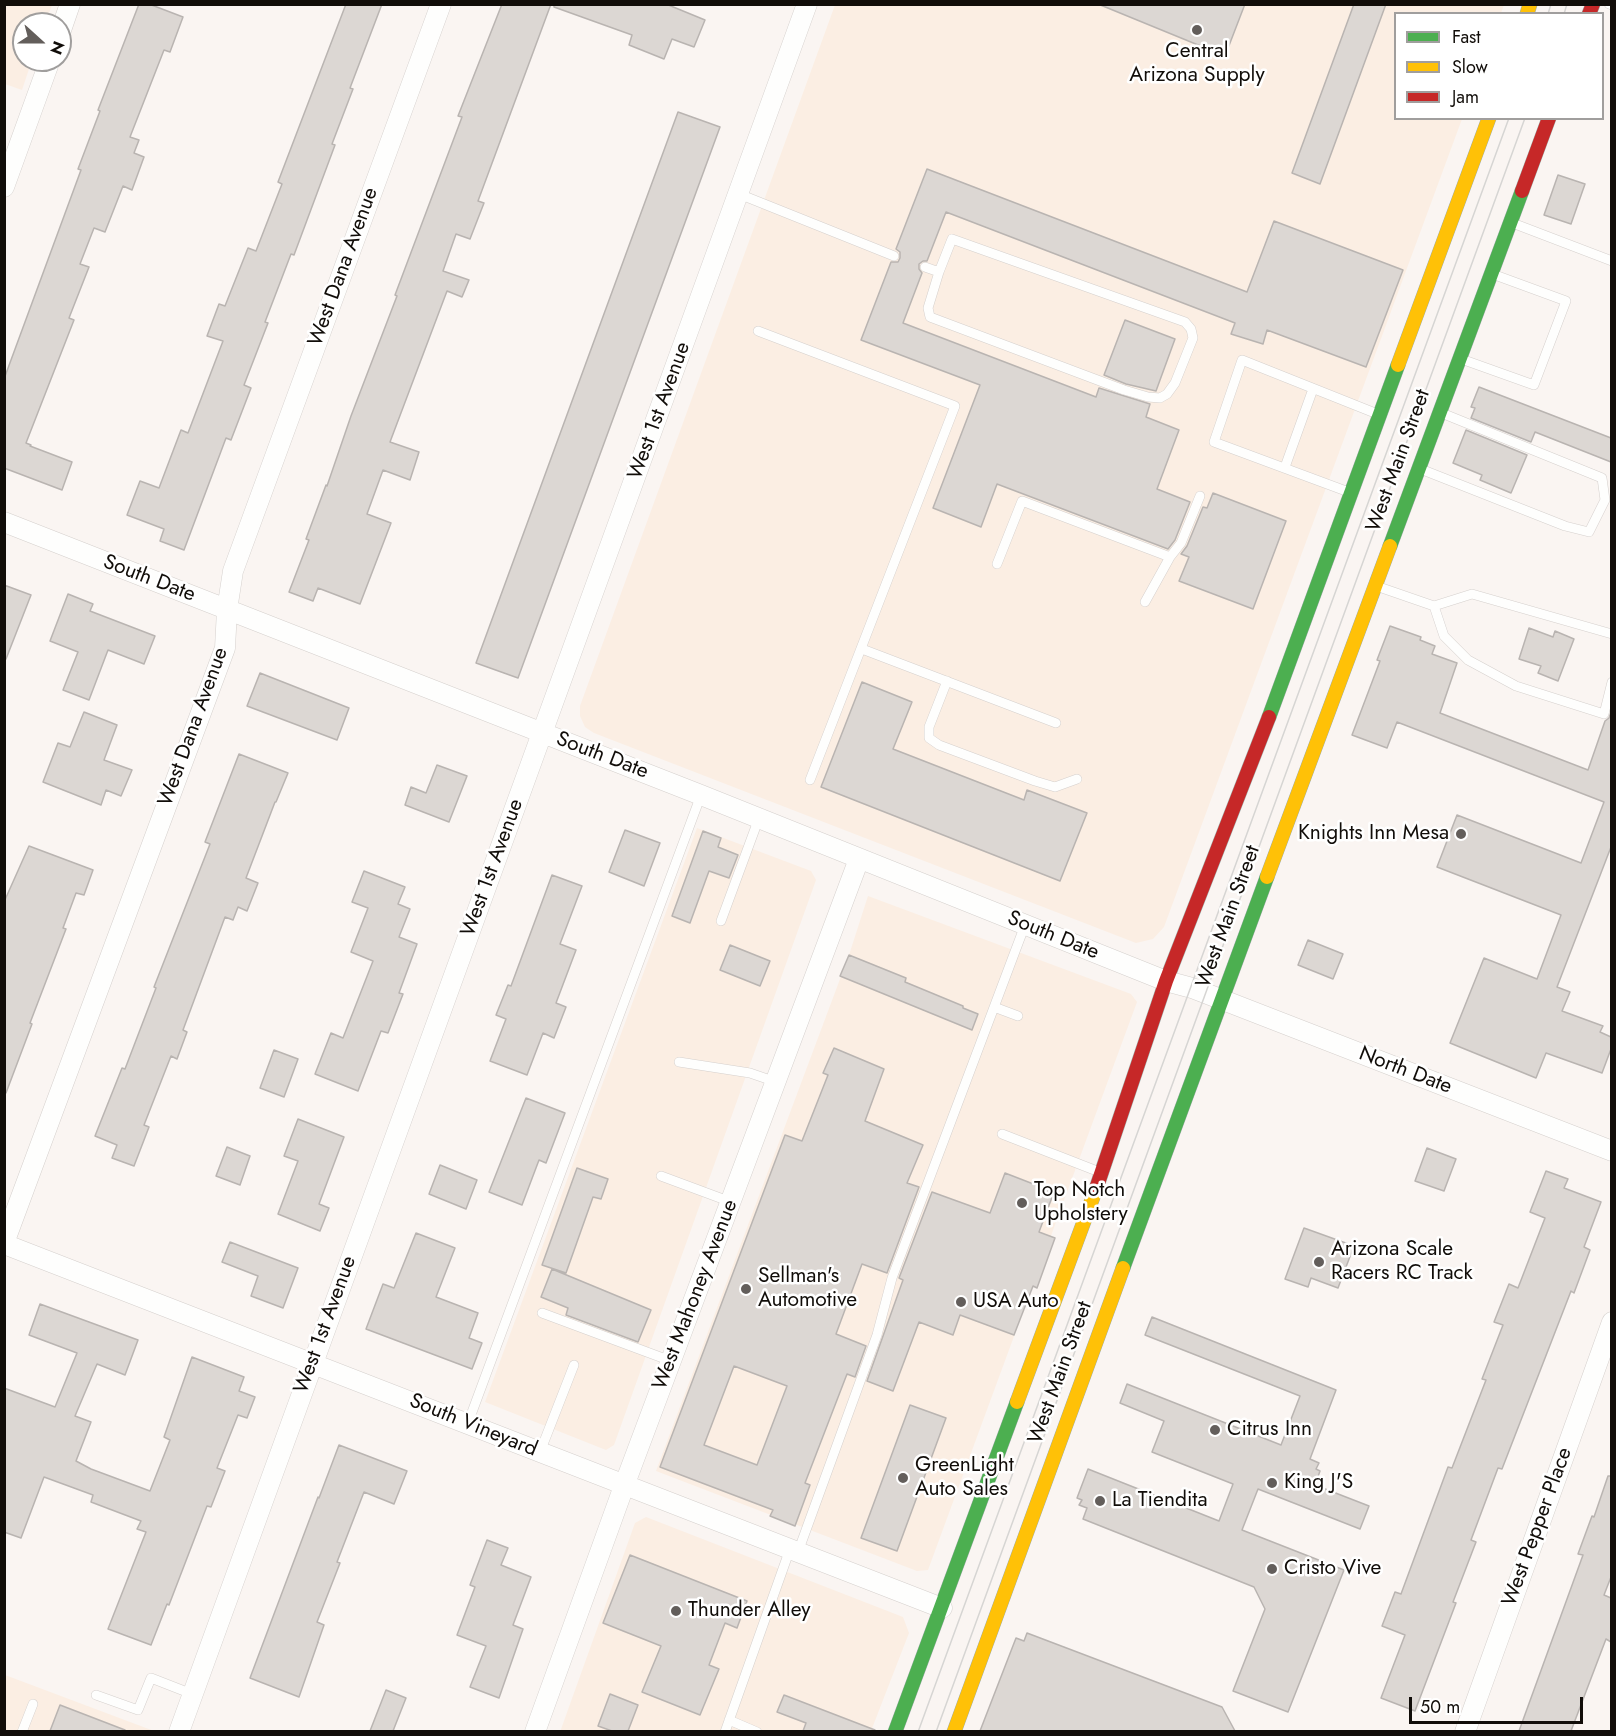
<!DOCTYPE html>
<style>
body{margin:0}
#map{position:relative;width:1616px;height:1736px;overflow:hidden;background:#faf5f2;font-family:Jost,sans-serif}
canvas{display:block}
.frame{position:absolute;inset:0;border:6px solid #110d09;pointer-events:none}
.legend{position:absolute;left:1394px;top:12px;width:210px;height:108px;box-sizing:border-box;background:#fff;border:2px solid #a09e9d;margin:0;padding:8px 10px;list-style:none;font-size:18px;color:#110d09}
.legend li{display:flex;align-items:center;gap:12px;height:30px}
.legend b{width:30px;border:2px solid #a09e9d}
.north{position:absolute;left:12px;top:12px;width:60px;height:60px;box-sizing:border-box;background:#fff;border:2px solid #a09e9d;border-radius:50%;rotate:111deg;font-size:16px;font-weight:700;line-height:24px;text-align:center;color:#110d09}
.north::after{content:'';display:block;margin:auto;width:21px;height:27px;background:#635e5b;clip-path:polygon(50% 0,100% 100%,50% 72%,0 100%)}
.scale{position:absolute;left:1409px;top:1697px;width:174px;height:27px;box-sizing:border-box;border:3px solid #110d09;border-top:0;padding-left:8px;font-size:18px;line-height:21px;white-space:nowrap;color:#110d09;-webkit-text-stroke:4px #fff;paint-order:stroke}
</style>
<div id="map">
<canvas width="1616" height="1736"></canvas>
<div class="frame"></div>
<ul class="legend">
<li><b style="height:8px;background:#4caf50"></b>Fast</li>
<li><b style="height:8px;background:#ffc107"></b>Slow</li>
<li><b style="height:8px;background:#c62828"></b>Jam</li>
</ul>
<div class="north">N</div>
<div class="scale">50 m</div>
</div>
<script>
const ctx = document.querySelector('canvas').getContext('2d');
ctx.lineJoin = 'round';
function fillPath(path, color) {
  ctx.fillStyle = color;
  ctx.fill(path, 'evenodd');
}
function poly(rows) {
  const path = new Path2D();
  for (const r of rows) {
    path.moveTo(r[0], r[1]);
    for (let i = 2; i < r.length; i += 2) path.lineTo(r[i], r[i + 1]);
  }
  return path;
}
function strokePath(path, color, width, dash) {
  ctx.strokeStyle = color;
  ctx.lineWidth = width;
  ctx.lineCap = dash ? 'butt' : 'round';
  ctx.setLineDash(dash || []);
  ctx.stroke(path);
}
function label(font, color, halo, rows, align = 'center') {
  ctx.font = font + ' Jost,sans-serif';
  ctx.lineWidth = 5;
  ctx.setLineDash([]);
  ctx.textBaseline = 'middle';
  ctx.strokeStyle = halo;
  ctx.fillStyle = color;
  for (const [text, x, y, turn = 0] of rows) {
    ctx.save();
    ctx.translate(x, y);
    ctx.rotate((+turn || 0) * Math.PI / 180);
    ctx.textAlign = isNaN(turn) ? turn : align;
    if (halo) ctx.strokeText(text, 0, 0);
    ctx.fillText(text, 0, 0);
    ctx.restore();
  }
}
fillPath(poly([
 [4,5,52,5,45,24,24,24,24,60,32,60,22,90,5,84],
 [835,5,1504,5,1501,13,1396,14,1396,118,1462,119,1164,927,1153,939,1136,943,594,733,585,727,580,716,580,706],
 [697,828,811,871,816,880,614,1445,606,1450,485,1402],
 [868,896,1131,994,1137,1002,928,1570,917,1571,656,1471,849,955],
 [646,1517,903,1617,909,1633,871,1731,560,1732,635,1523],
 [5,1675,154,1731,5,1731]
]), '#fbeee3');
const building = poly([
 [139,4,149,4,183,17,170,52,164,50,130,137,139,140,134,153,144,157,132,190,123,186,105,232,94,228,80,264,89,267,69,318,74,320,26,443,31,445,30,446,72,462,62,490,4,468,4,379,81,170,78,169,100,111,98,110,139,4],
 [346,4,382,4,350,88,353,89,332,144,335,145,294,255,291,254,265,322,268,323,244,385,251,388,231,440,226,438,184,550,160,541,164,529,127,515,140,481,159,488,181,430,188,433,223,341,207,336,219,304,225,306,248,248,256,251,282,184,278,182,346,4],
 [502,4,551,4,478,201,484,203,470,239,456,234,443,271,469,280,462,297,447,291,390,442,419,452,410,480,383,470,367,514,391,523,360,604,318,588,313,601,289,592,309,540,306,539,326,485,327,486,351,416,397,296,395,295,462,117,458,116,502,4],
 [554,4,666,4,705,20,694,47,672,39,664,59,629,45,632,35,554,7,554,4],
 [1098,4,1245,4,1225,56,1098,4],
 [1354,4,1386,4,1320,184,1292,173,1354,4],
 [678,112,720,127,518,678,476,663,678,112],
 [927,169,1247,292,1274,221,1403,270,1366,367,1267,330,1263,344,1231,334,1235,323,946,212,927,261,923,261,919,264,919,269,922,273,903,323,1096,397,1099,388,1150,404,1146,417,1179,430,1157,489,1190,502,1175,540,1168,549,997,484,981,527,933,508,980,385,861,340,891,262,898,262,900,258,900,252,896,249,927,169],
 [1558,175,1585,184,1571,224,1544,215,1558,175],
 [1125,320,1175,339,1156,391,1126,384,1104,375,1125,320],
 [1479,387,1611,438,1611,462,1535,432,1531,442,1471,418,1475,408,1471,407,1479,387],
 [1466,430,1527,455,1511,493,1480,480,1482,475,1453,463,1466,430],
 [1213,493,1286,521,1253,609,1179,581,1189,557,1181,554,1187,546,1203,507,1207,508,1213,493],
 [4,585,31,595,6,659,4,658,4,585],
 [68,594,93,604,90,611,155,636,144,664,108,650,89,700,63,690,78,652,50,641,68,594],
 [1390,626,1421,637,1420,640,1435,646,1432,654,1457,663,1440,713,1588,770,1605,721,1609,718,1611,712,1611,847,1557,987,1570,992,1562,1011,1603,1026,1600,1032,1611,1037,1611,1049,1602,1073,1546,1053,1536,1078,1450,1043,1484,958,1537,979,1561,915,1437,867,1457,815,1581,863,1604,802,1397,722,1387,748,1352,735,1380,661,1377,660,1390,626],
 [1529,628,1553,637,1555,631,1574,639,1558,681,1538,673,1541,666,1519,659,1529,628],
 [260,673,349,708,337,740,247,706,260,673],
 [862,682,912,702,893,749,1024,800,1027,790,1087,813,1060,881,821,787,862,682],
 [84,712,117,725,104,760,132,770,121,796,106,790,101,805,43,782,58,743,70,747,84,712],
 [239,754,288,773,276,802,275,802,246,878,258,883,247,911,238,907,233,920,225,917,183,1030,187,1032,177,1059,171,1056,144,1125,149,1127,134,1166,112,1158,117,1145,95,1136,122,1068,125,1069,156,988,154,987,210,844,205,842,239,754],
 [437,765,467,776,449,822,405,805,411,787,426,793,437,765],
 [625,830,660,843,644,886,609,872,625,830],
 [703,831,721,838,718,847,738,855,729,878,709,871,690,923,672,916,703,831],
 [29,846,93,870,84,895,76,893,63,928,66,929,30,1023,32,1024,6,1093,4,1093,4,902,29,846],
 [364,871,405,887,398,904,410,909,399,937,417,944,399,993,403,994,388,1033,381,1031,358,1091,315,1074,331,1033,343,1038,373,961,351,952,368,908,352,902,364,871],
 [552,875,582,886,560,944,576,950,556,1003,566,1007,554,1038,543,1033,527,1075,490,1061,506,1019,496,1015,508,985,511,986,552,875],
 [1308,940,1343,954,1333,979,1298,965,1308,940],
 [730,945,770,961,760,986,720,970,730,945],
 [849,955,906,978,905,982,963,1006,963,1008,978,1014,972,1030,840,976,849,955],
 [834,1048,884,1069,865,1121,923,1145,907,1183,919,1187,887,1273,862,1264,836,1334,866,1346,855,1377,847,1374,805,1483,810,1485,795,1526,770,1516,773,1510,660,1467,785,1135,802,1141,828,1075,823,1073,834,1048],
 [734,1366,787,1386,757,1465,704,1445,734,1366],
 [274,1050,298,1059,284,1097,260,1088,274,1050],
 [526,1098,565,1113,546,1163,539,1160,522,1205,489,1192,526,1098],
 [298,1119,344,1137,319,1204,329,1208,320,1231,278,1214,298,1161,284,1156,298,1119],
 [227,1147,250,1156,240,1185,216,1176,227,1147],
 [1427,1148,1456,1159,1444,1191,1415,1181,1427,1148],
 [440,1165,477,1180,466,1209,429,1194,440,1165],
 [577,1168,608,1179,601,1199,593,1197,566,1273,542,1265,577,1168],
 [1546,1171,1568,1179,1564,1188,1601,1202,1584,1247,1590,1250,1574,1293,1571,1291,1502,1469,1498,1468,1471,1540,1476,1542,1453,1602,1456,1603,1415,1711,1381,1698,1405,1635,1382,1626,1395,1592,1401,1594,1448,1467,1452,1468,1486,1380,1482,1379,1503,1325,1494,1322,1509,1284,1518,1288,1545,1218,1530,1212,1546,1171],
 [1005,1173,1054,1192,1039,1232,1055,1238,1037,1288,1033,1286,1014,1335,960,1315,953,1335,919,1322,893,1391,867,1381,903,1280,899,1278,932,1192,990,1213,1005,1173],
 [1304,1228,1354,1246,1338,1288,1311,1278,1308,1287,1285,1279,1304,1228],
 [416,1233,455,1248,436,1297,478,1313,469,1338,482,1343,472,1369,366,1329,383,1284,394,1288,416,1233],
 [230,1242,298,1268,283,1308,251,1296,258,1276,222,1262,230,1242],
 [552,1269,651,1310,638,1342,566,1315,568,1308,541,1297,552,1269],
 [40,1304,138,1340,125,1375,97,1364,75,1416,91,1422,76,1461,91,1469,150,1491,170,1440,164,1437,192,1357,244,1377,239,1391,255,1397,247,1418,238,1415,217,1468,225,1471,211,1507,207,1506,169,1605,167,1604,151,1645,108,1629,146,1532,137,1529,141,1521,91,1502,93,1495,44,1477,21,1538,4,1532,4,1388,55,1407,77,1353,29,1335,40,1304],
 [1152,1317,1336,1390,1310,1459,1319,1463,1316,1469,1320,1471,1315,1485,1369,1506,1360,1529,1258,1489,1242,1530,1344,1570,1288,1712,1233,1691,1265,1609,1254,1587,1083,1519,1087,1508,1079,1505,1082,1500,1077,1498,1088,1469,1219,1521,1233,1484,1152,1452,1164,1421,1120,1403,1127,1384,1281,1445,1300,1396,1145,1335,1152,1317],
 [910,1405,946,1418,897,1551,861,1538,910,1405],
 [339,1445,407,1471,394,1504,364,1492,337,1562,340,1563,317,1622,324,1625,299,1697,250,1678,318,1497,319,1498,339,1445],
 [1608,1476,1611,1476,1611,1577,1604,1595,1611,1598,1611,1642,1606,1639,1571,1731,1519,1731,1583,1555,1578,1554,1592,1516,1594,1517,1608,1476],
 [487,1540,508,1548,501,1565,531,1577,513,1625,523,1629,499,1698,470,1687,486,1646,457,1635,475,1587,470,1585,487,1540],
 [630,1555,747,1601,737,1628,725,1623,709,1665,719,1669,700,1715,642,1692,661,1646,603,1623,630,1555],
 [1027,1633,1222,1707,1235,1731,980,1731,1016,1638,1024,1641,1027,1633],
 [386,1690,406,1698,393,1731,370,1731,386,1690],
 [610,1694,638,1705,628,1731,612,1731,598,1726,610,1694],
 [784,1695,875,1730,874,1731,803,1731,806,1723,777,1712,784,1695],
 [60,1705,125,1730,125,1731,50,1731,60,1705]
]);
fillPath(building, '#dcd7d3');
strokePath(building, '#b9b4b1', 1.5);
const lane = poly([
 [1609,4,1612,5],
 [739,194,894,256],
 [1515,224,1612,261],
 [925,267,939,272,952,239,1185,322,1191,329,1193,338,1175,383,1167,394,1160,398,1148,397,1124,390,930,317,928,308,939,272],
 [758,331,955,406,810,780],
 [1464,360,1534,385,1566,301,1495,275],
 [1285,467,1313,389],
 [1423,470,1565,526,1589,532,1605,500,1602,478,1444,414],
 [1346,491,1214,442,1242,360,1375,413],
 [997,564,1022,501,1170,557],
 [1379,587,1434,606,1472,594,1612,634],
 [1145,602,1170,557,1181,543,1200,496],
 [1434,606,1444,636,1468,660,1516,686,1604,714,1612,682],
 [862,649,1056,723],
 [947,681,929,727,929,738,939,745,1035,781,1055,787,1077,779],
 [721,921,759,818],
 [994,1007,1018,1016],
 [679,1062,750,1073,776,1082],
 [1002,1134,1097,1171],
 [661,1176,731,1202],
 [542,1313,671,1361],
 [468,1423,701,795],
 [540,1452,574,1365],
 [798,1552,877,1335,892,1278,1025,925],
 [96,1695,138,1710,151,1678,192,1694],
 [729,1720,757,1732],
 [22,1732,33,1704],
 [725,1732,790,1549]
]);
const street = poly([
 [60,33,70,4],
 [4,187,50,60],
 [4,522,701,795,1166,981,1192,988,1612,1151],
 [4,1243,225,648,227,610,233,571,441,4],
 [4,1244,942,1608],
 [179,1732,807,4],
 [535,1732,624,1486,859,859],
 [1465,1732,1612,1322]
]);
const fast = poly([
 [1390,546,1522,191],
 [1269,717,1398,365],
 [1123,1268,1267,877],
 [895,1732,1017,1402]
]);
const slow = poly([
 [1527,14,1530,4],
 [1398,365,1489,118],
 [1267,877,1390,546],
 [1017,1402,1096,1189],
 [954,1732,1123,1268]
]);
const jam = poly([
 [1589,14,1593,4],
 [1522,191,1549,118],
 [1096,1189,1166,981,1269,717]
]);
strokePath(lane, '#d5d0cd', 10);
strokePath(street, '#d5d0cd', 21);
strokePath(fast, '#9eaeab', 15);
strokePath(slow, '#9eaeab', 15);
strokePath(jam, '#9eaeab', 15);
strokePath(lane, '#fefefd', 9);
strokePath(street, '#fefefd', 20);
strokePath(fast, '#4caf50', 14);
strokePath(slow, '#ffc107', 14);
strokePath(jam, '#c62828', 14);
strokePath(poly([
 [1548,14,1551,4],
 [1564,14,1567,4],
 [918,1732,1509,118],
 [936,1732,1525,118]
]), '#d6d5d3', 1.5);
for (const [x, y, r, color] of [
 [1197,30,6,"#635e5b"],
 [1461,834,6,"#635e5b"],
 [1022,1203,6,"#635e5b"],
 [1319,1262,6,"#635e5b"],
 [746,1289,6,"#635e5b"],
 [961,1302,6,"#635e5b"],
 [1215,1430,6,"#635e5b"],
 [903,1478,6,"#635e5b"],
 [1272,1483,6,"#635e5b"],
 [1100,1501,6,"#635e5b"],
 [1272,1569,6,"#635e5b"],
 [676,1611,6,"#635e5b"]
]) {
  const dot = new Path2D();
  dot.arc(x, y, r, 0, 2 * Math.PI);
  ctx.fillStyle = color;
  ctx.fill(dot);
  strokePath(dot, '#fff', 2);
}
label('21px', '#110d09', '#fff', [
 ["Central",1197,52,"center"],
 ["Arizona Supply",1197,76,"center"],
 ["Knights Inn Mesa",1449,834,"right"],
 ["Top Notch",1034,1191],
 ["Upholstery",1034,1215],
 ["Arizona Scale",1331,1250],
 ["Racers RC Track",1331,1274],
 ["Sellman's",758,1277],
 ["Automotive",758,1301],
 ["USA Auto",973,1302],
 ["Citrus Inn",1227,1430],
 ["GreenLight",915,1466],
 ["Auto Sales",915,1490],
 ["King J'S",1284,1483],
 ["La Tiendita",1112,1501],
 ["Cristo Vive",1284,1569],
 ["Thunder Alley",688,1611]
], 'left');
label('21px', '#110d09', '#fff', [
 ["West Dana Avenue",344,267,-70],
 ["West 1st Avenue",660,411,-70],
 ["West Main Street",1399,461,-70],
 ["South Date",149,579,21],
 ["West Dana Avenue",194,727,-70],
 ["South Date",602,756,21],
 ["West 1st Avenue",493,868,-70],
 ["West Main Street",1229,917,-70],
 ["South Date",1053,936,22],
 ["North Date",1405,1071,21],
 ["West Mahoney Avenue",696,1295,-69],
 ["West 1st Avenue",326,1325,-70],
 ["West Main Street",1061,1373,-70],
 ["South Vineyard",473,1426,22],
 ["West Pepper Place",1538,1527,-70]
]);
</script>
